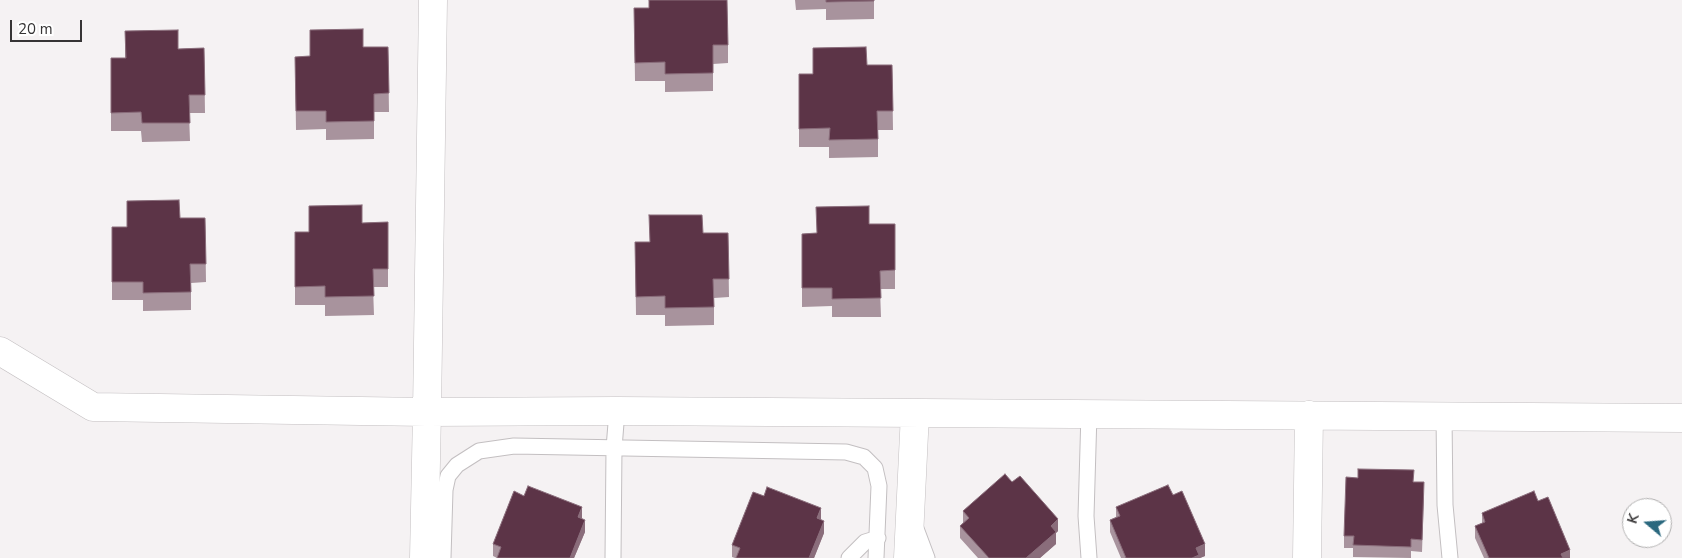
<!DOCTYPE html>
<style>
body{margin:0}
#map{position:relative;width:1682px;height:558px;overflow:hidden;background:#f5f2f3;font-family:"Nunito Sans",sans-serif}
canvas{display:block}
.north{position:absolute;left:1622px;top:498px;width:50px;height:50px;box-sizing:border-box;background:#fff;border:1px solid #afaeae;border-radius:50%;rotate:288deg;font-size:14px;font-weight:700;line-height:20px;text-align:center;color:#363435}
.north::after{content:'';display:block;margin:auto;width:18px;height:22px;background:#2a687e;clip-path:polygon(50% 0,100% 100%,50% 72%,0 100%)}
.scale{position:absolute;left:10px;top:20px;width:72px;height:22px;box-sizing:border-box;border:2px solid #363435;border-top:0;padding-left:6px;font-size:15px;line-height:18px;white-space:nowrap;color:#363435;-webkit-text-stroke:4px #fff;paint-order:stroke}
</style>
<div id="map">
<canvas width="1682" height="558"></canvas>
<div class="north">K</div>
<div class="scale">20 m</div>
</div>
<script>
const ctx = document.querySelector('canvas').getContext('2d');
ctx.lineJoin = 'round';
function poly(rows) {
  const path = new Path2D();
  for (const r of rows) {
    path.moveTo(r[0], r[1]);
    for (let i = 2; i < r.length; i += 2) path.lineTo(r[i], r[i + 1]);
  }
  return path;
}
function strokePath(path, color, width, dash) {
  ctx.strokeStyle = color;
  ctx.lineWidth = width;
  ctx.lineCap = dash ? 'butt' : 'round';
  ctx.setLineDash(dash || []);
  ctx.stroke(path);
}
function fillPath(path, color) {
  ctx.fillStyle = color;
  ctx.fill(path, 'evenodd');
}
const lane = poly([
 [1089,413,1086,516,1089,558],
 [1444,415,1445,505,1450,558],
 [915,526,927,558],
 [443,558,445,490,448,476,457,465,479,451,514,446,846,452,864,457,875,468,879,486,876,558],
 [613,558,614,448,617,411],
 [849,558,865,542,878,538]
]);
const street = poly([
 [0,351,93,407,427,412,433,0],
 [424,558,427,412,617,411,1682,418],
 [908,558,915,413],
 [1307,558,1309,415]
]);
strokePath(lane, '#c3bfc1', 17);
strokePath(street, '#c3bfc1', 29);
strokePath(lane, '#fff', 15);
strokePath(street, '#fff', 28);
fillPath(poly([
 [795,0,874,0,874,19,826,20,826,9,796,10],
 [634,8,728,45,728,63,713,64,713,91,665,92,665,81,635,81],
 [125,31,178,49,204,48,205,113,189,113,190,141,142,142,141,131,111,131,111,58,125,58],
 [363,47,388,47,389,112,374,112,374,139,326,140,326,129,296,130,295,57,310,56],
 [867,65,892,65,893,130,878,130,878,157,829,158,829,147,799,147,799,74,813,74],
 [180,218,205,218,206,282,191,283,191,310,143,311,143,300,112,300,112,227,127,227],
 [388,222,388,287,373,287,374,315,325,316,325,305,295,305,295,232,309,232,362,223],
 [869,224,895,224,895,289,880,289,881,317,832,317,832,306,802,307,802,234,816,233],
 [703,233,728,233,729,297,714,298,714,325,665,326,665,315,636,315,635,242,649,242],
 [1414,482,1424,494,1422,552,1411,551,1411,558,1353,557,1353,548,1344,548,1344,536],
 [1173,495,1205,556,1200,558,1121,558,1110,532,1110,520,1116,517,1116,507],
 [1538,501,1570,558,1484,558,1475,538,1475,526,1482,523,1482,513],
 [963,511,1058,531,1056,533,1056,544,1040,558,978,558,960,538,960,526,963,523],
 [582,518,585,532,574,558,497,558,493,556,493,544],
 [821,519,824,533,814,558,735,558,732,557,732,545]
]), '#a8939d');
fillPath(poly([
 [582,507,582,519,578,517],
 [821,508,821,520,817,518],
 [1058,519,1058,531,1056,533,1056,544,1040,558,1026,558,1051,526],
 [585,520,585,532,574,558,570,558],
 [824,521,824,533,814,558,809,558],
 [1205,544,1205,556,1200,558,1192,558,1196,548],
 [1570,550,1570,558,1561,558,1561,554]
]), '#8a6d7b');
const building = poly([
 [649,0,727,0,728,45,713,45,713,73,665,74,665,62,635,63,634,8,649,8,649,0],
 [826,0,874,0,874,1,826,2,826,0],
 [363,29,363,47,388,47,389,93,374,94,374,121,326,122,326,111,296,111,295,57,310,56,310,30,363,29],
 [178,30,178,49,204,48,205,95,189,95,190,123,142,123,141,112,111,113,111,58,126,58,125,31,178,30],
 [866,47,867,65,892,65,893,111,877,111,878,139,829,140,830,128,799,129,799,74,813,74,813,48,866,47],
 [179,200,180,218,205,218,206,264,190,264,191,292,143,293,143,282,112,282,112,227,127,227,127,201,179,200],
 [362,205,362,223,388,222,388,269,373,269,374,296,325,297,325,286,295,287,295,232,309,232,309,206,362,205],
 [869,206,869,224,895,224,895,270,880,271,881,298,832,299,832,288,802,288,802,234,817,233,816,207,869,206],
 [649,215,702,215,703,233,728,233,729,279,713,279,714,307,665,308,665,296,636,297,635,242,650,242,649,215],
 [1358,469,1414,470,1413,482,1424,482,1422,540,1411,539,1411,547,1353,545,1354,536,1344,536,1346,477,1358,478,1358,469],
 [1005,474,1012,482,1020,476,1058,519,1051,526,1056,532,1026,558,989,558,960,526,969,518,963,511,1005,474],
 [1168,485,1173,495,1182,491,1205,544,1196,548,1199,555,1192,558,1126,558,1110,520,1120,516,1116,507,1168,485],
 [528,486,582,507,578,517,585,520,570,558,497,558,501,547,493,544,514,491,524,496,528,486],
 [767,487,821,508,817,518,824,521,809,558,736,558,740,548,732,545,753,492,764,496,767,487],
 [1534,491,1538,501,1548,497,1570,550,1561,554,1563,558,1489,558,1475,526,1485,522,1482,513,1534,491]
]);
fillPath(building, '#5c3447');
strokePath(building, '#8a6d7b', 1);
</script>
